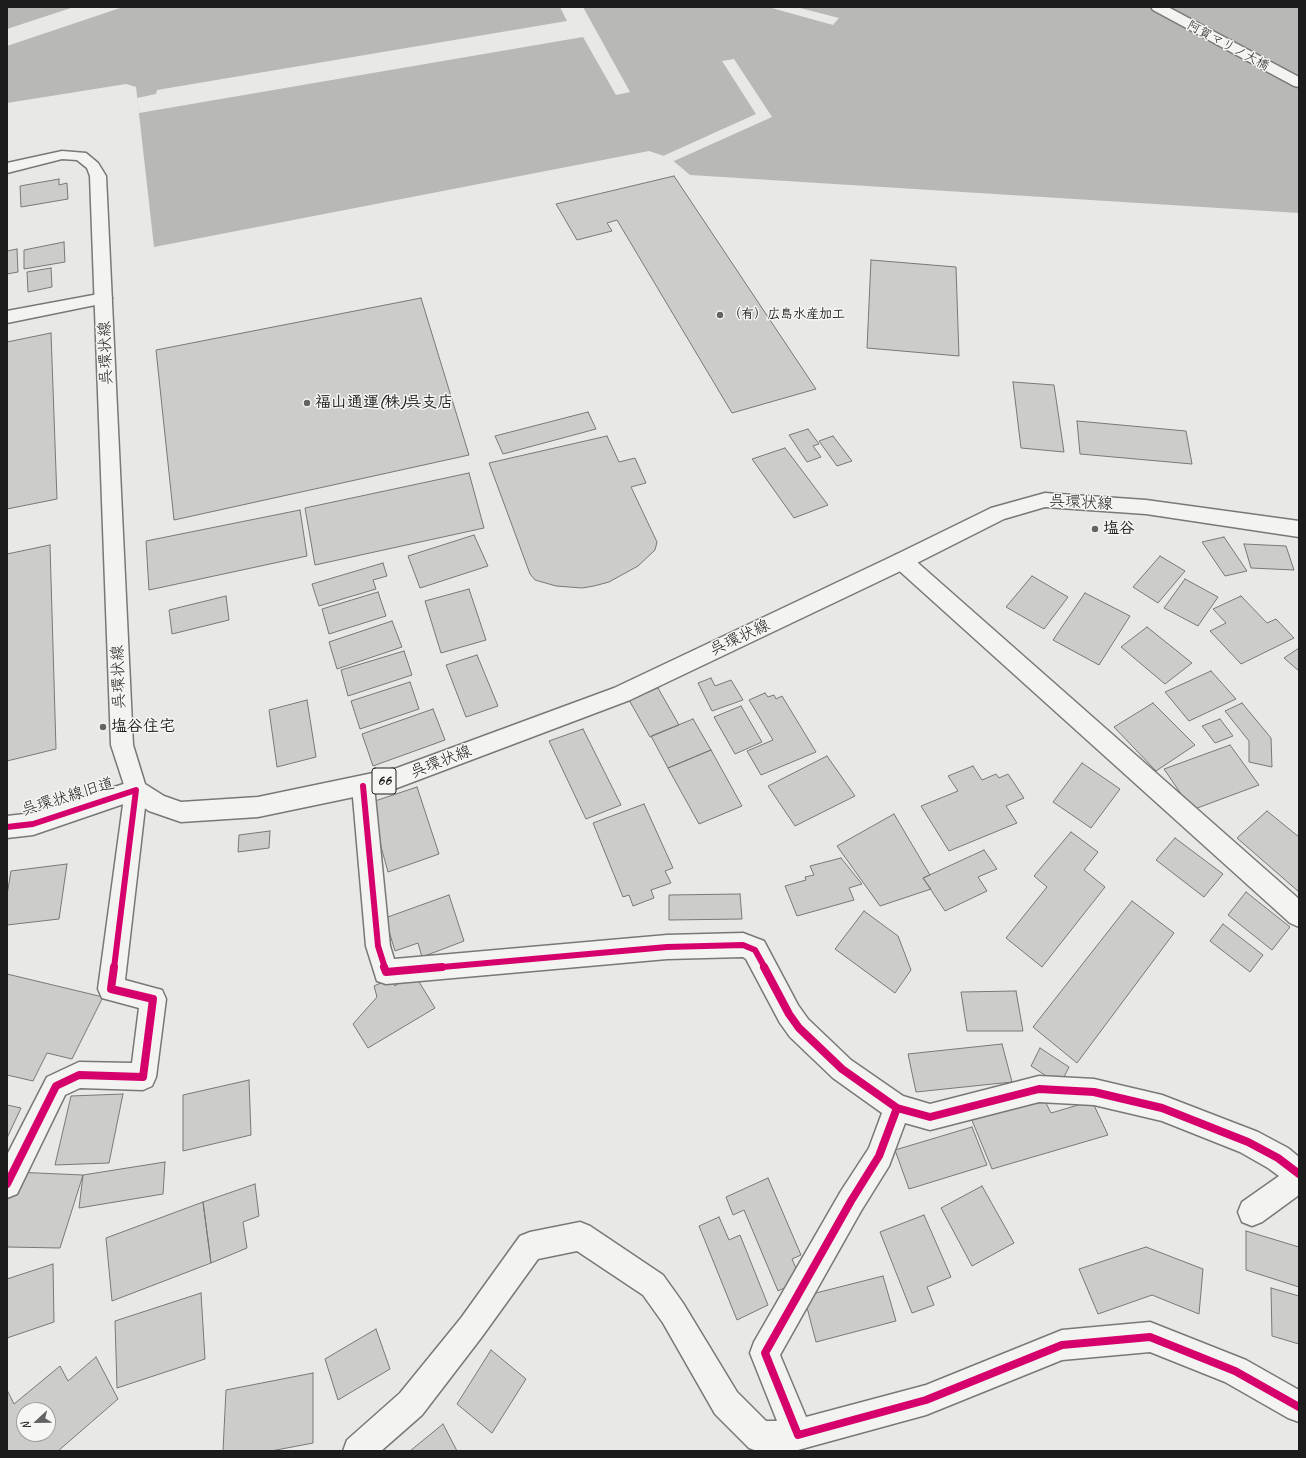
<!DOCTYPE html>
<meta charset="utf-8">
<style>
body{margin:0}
#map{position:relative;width:1306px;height:1458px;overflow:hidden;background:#e8e8e6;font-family:Caveat,sans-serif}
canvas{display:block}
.frame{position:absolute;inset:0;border:8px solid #1c1c1c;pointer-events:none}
.north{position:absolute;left:16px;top:1402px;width:40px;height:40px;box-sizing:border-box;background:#f6f6f2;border:1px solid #9f9f9c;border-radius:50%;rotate:248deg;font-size:11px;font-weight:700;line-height:16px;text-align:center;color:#1c1c1c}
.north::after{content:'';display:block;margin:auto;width:14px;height:18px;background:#636363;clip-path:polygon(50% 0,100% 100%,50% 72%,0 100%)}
</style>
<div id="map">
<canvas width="1306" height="1458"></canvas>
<div class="frame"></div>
<div class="north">N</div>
</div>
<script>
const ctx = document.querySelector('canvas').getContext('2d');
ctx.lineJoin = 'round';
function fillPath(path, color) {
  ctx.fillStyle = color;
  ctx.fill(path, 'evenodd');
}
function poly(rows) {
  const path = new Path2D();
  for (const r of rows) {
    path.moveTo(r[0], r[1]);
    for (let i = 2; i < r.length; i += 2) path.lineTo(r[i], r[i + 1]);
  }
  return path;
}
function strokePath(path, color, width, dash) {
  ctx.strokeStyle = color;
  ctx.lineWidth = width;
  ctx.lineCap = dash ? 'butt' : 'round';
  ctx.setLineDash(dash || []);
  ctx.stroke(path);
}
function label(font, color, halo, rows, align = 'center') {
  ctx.font = font + ' Caveat,"Klee One",sans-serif';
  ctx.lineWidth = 3;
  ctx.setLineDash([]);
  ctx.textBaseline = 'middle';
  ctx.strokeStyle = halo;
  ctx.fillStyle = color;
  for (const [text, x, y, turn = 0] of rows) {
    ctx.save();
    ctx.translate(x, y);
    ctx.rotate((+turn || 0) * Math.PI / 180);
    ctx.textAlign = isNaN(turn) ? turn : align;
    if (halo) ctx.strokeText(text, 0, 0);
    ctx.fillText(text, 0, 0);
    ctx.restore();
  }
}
fillPath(poly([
 [7,7,1299,7,1299,213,690,175,670,158,649,151,154,247,136,87,126,84,7,103]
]), '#b8b8b6');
fillPath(poly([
 [74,7,123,7,7,46,7,29],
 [560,7,583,7,630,92,616,95,583,37,139,113,137,98,156,94,157,90,567,21],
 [768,7,796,7,839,18,833,25],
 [734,59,772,117,674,161,663,156,756,114,722,61]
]), '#e8e8e6');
const building = poly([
 [674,176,816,389,732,413,617,220,607,223,612,231,577,240,556,204,674,176],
 [59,179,59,185,67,183,68,199,21,207,20,186,59,179],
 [64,242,65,262,24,269,24,250,64,242],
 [17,249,18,272,7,274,7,251,17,249],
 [871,260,956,267,959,356,867,348,871,260],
 [51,268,52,287,28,292,27,272,51,268],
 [421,298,469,455,174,520,156,350,421,298],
 [51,333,57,499,7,509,7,342,51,333],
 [1013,382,1054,385,1064,452,1021,448,1013,382],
 [588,412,596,429,503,454,495,436,588,412],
 [1077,421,1186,431,1192,464,1080,454,1077,421],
 [808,429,819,444,813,446,821,457,807,462,789,435,808,429],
 [607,436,619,462,635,458,646,483,631,487,657,542,655,550,638,566,609,582,594,586,582,588,556,586,535,580,530,574,489,463,607,436],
 [833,436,852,461,837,466,819,441,833,436],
 [785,448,828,505,794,518,752,459,785,448],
 [469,473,484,528,315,565,305,508,469,473],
 [300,510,307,556,149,590,146,541,300,510],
 [474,535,488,566,420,588,408,556,474,535],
 [1224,537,1247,571,1225,576,1202,542,1224,537],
 [1244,544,1286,546,1294,570,1251,568,1244,544],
 [50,545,56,749,7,761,7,554,50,545],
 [1160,556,1185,571,1158,603,1133,587,1160,556],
 [383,563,387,576,373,580,376,589,319,606,312,584,383,563],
 [1032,576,1068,597,1044,629,1006,607,1032,576],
 [1185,579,1218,597,1198,626,1164,608,1185,579],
 [469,589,486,640,441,653,425,601,469,589],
 [378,592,386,616,329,634,322,609,378,592],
 [1085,593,1130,616,1099,665,1053,640,1085,593],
 [226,596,229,620,172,634,169,610,226,596],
 [1241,596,1267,623,1276,619,1294,638,1241,664,1210,631,1226,623,1213,609,1241,596],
 [392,621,402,647,337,669,329,642,392,621],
 [1147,627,1192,663,1165,684,1121,647,1147,627],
 [1299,648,1299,671,1284,658,1299,648],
 [404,651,412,675,348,696,341,670,404,651],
 [477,655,498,706,466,717,446,665,477,655],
 [1211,671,1236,699,1189,721,1165,692,1211,671],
 [711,678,715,686,731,680,743,700,712,711,698,683,711,678],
 [410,682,419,709,360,729,351,701,410,682],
 [658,688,679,725,650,737,629,700,658,688],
 [765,693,768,697,774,695,776,699,782,696,816,752,761,775,747,751,773,740,749,700,765,693],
 [307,700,316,757,277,767,269,710,307,700],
 [1153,703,1195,745,1156,771,1114,727,1153,703],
 [1242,703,1271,738,1272,767,1249,762,1249,741,1225,711,1242,703],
 [741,706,762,742,735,754,714,717,741,706],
 [433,709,445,740,373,766,362,734,433,709],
 [693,719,711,750,668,768,651,736,693,719],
 [1220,719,1233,736,1215,743,1202,726,1220,719],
 [583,729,621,805,586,819,549,741,583,729],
 [1230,745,1259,785,1192,810,1164,769,1230,745],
 [711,750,742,806,699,824,668,768,711,750],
 [827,756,855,796,795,826,768,786,827,756],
 [1082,763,1120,789,1091,828,1053,802,1082,763],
 [973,766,982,780,996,774,999,778,1008,774,1024,798,1006,806,1017,823,949,851,921,806,958,791,948,776,973,766],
 [417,787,439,854,388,872,369,803,417,787],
 [644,804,673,868,665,871,671,883,651,890,654,898,633,906,629,895,623,897,593,823,644,804],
 [1267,811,1299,837,1299,892,1237,838,1267,811],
 [894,814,930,875,923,878,931,889,880,906,837,846,894,814],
 [270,831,269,848,238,852,239,835,270,831],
 [1071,832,1098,852,1084,870,1105,887,1042,967,1006,938,1047,887,1034,876,1071,832],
 [1175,838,1223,874,1204,897,1156,860,1175,838],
 [984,850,997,869,978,877,987,891,945,911,923,878,984,850],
 [841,858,862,884,849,888,854,900,797,916,785,886,806,880,805,877,814,875,810,866,841,858],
 [67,864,59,919,7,925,7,895,11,871,67,864],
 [1246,892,1290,927,1272,950,1228,915,1246,892],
 [740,894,742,919,669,920,669,895,740,894],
 [449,895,464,941,422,957,418,943,395,951,385,918,449,895],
 [1132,901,1174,933,1077,1063,1033,1027,1132,901],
 [864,911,898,936,911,970,895,993,835,949,864,911],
 [1223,924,1263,955,1250,972,1210,941,1223,924],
 [413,972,435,1008,368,1048,353,1024,377,997,374,986,394,977,395,986,413,972],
 [7,974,103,997,72,1059,47,1053,33,1081,7,1075,7,974],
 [1016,991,1023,1031,967,1031,961,992,1016,991],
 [1002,1044,1012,1082,916,1092,908,1054,1002,1044],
 [1040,1048,1069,1067,1060,1085,1031,1066,1040,1048],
 [249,1080,251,1135,183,1151,183,1095,249,1080],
 [123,1094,109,1163,55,1165,71,1096,123,1094],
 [1043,1097,1051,1113,1092,1101,1108,1135,992,1169,971,1118,1043,1097],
 [7,1105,21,1108,7,1138,7,1105],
 [972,1127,987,1165,909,1189,895,1150,972,1127],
 [165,1162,163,1194,79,1208,83,1175,165,1162],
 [14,1172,83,1175,60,1248,7,1247,7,1194,14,1172],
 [768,1178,801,1255,792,1259,801,1280,778,1291,744,1210,733,1215,726,1197,768,1178],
 [255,1184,259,1216,243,1222,247,1248,211,1263,203,1202,255,1184],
 [982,1186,1014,1243,972,1266,941,1208,982,1186],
 [203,1202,211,1263,112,1301,106,1238,203,1202],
 [924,1215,951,1277,927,1287,934,1305,912,1313,880,1232,924,1215],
 [719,1217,729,1240,740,1235,768,1305,737,1320,699,1226,719,1217],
 [1246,1231,1299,1247,1299,1287,1246,1270,1246,1231],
 [1146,1247,1203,1269,1199,1314,1152,1295,1098,1314,1079,1269,1146,1247],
 [53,1264,54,1322,7,1338,7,1279,53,1264],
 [883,1276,896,1321,816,1342,804,1296,883,1276],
 [1271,1288,1299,1296,1299,1344,1272,1336,1271,1288],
 [201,1293,205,1359,117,1388,115,1321,201,1293],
 [376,1329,390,1369,338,1400,325,1359,376,1329],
 [491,1350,526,1379,492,1433,457,1404,491,1350],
 [96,1357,118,1399,58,1451,7,1451,7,1390,14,1404,60,1366,68,1381,96,1357],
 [24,1410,48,1410,48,1434,24,1434,24,1410],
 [313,1373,313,1443,271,1451,223,1451,226,1390,313,1373],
 [443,1424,457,1451,410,1451,443,1424]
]);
fillPath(building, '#ccccca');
strokePath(building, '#787877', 1);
const street = poly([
 [104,293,110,294,112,298,110,302,7,323,7,311,104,293],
 [902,553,909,555,1299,899,1299,927,1290,923,895,567,892,561,895,555,902,553],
 [363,776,371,779,374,786,390,946,394,959,667,935,743,933,764,941,798,1005,808,1019,851,1060,903,1096,930,1104,1039,1076,1094,1079,1162,1095,1258,1132,1288,1148,1299,1157,1299,1195,1262,1222,1252,1226,1242,1222,1238,1212,1242,1202,1279,1176,1268,1168,1240,1152,1162,1121,1094,1105,1039,1102,930,1130,905,1123,889,1166,861,1211,780,1355,806,1417,926,1385,1062,1330,1150,1322,1246,1360,1299,1390,1299,1422,1288,1418,1225,1382,1150,1352,1062,1360,926,1415,798,1450,757,1451,749,1448,715,1414,663,1323,643,1295,577,1251,538,1259,481,1338,422,1415,381,1451,343,1451,347,1440,400,1393,461,1318,520,1236,530,1232,580,1222,590,1226,663,1275,683,1303,737,1392,766,1421,777,1421,750,1353,754,1342,841,1191,869,1148,882,1113,833,1078,790,1037,780,1023,746,959,743,957,667,959,386,984,377,981,366,946,352,786,355,779,363,776],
 [136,780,144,783,147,790,125,980,162,990,166,999,156,1077,152,1086,143,1090,80,1088,65,1095,17,1194,7,1198,7,1155,47,1077,79,1062,132,1063,139,1008,102,998,98,989,125,790,128,783,136,780]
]);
const secondary = poly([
 [1151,7,1168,7,1299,77,1299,87,1294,86,1153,10,1151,7],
 [136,780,144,783,147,790,144,797,33,835,7,838,7,816,33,813,136,780]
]);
const primary = poly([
 [62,151,86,153,98,163,106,176,133,745,145,784,164,796,181,802,258,797,397,768,614,688,895,555,991,508,1045,493,1146,500,1299,521,1299,537,1146,514,1045,507,1004,519,909,567,630,700,397,788,258,817,181,822,149,811,128,797,111,745,90,176,87,168,77,160,62,159,7,173,7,163,62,151]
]);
strokePath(street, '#787877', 3);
strokePath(secondary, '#787877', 3);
strokePath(primary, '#787877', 3);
fillPath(street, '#f3f3f1');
fillPath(secondary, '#f3f3f1');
fillPath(primary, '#f3f3f1');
strokePath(poly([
 [363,786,378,946,385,968],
 [7,827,33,824,136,790,114,968],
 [431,968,667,947,743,945,755,950,765,968]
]), '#d6006c', 6);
strokePath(poly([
 [384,967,386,972,442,967],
 [764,967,789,1014,799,1028,842,1069,897,1108],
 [1299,1174,1278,1158,1248,1142,1162,1108,1094,1092,1039,1089,930,1117,897,1108,879,1156,851,1201,765,1353,798,1435,926,1400,1062,1345,1150,1337,1235,1371,1299,1407],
 [7,1184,56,1086,79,1075,143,1077,153,999,111,989,114,967]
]), '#d6006c', 8);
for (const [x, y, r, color] of [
 [720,315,4,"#636363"],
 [307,403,4,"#636363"],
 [1095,529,4,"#636363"],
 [103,727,4,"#636363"]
]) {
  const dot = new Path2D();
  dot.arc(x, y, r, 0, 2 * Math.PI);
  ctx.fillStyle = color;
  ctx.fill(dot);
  strokePath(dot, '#f6f6f2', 1.5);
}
label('13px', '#1c1c1c', '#f6f6f2', [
 ["阿賀マリノ大橋",1228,46,28]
]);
label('bold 13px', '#1c1c1c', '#f6f6f2', [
 ["（有）広島水産加工",728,315]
], 'left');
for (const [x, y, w] of [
 [384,781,24]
]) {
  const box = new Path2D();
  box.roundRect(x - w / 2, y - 13, w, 26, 3);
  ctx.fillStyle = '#f6f6f2';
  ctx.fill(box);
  strokePath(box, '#1c1c1c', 1);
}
label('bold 15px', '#1c1c1c', null, [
 ["66",384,781]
]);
label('16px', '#1c1c1c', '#f6f6f2', [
 ["呉環状線",106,353,-92],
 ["呉環状線",1081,503,3],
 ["呉環状線",740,638,-25],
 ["呉環状線",119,677,-92],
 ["呉環状線",441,762,-21],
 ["呉環状線旧道",68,797,-17]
]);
label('bold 16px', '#1c1c1c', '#f6f6f2', [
 ["福山通運(株)呉支店",315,403],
 ["塩谷",1103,529],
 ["塩谷住宅",111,727]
], 'left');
</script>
